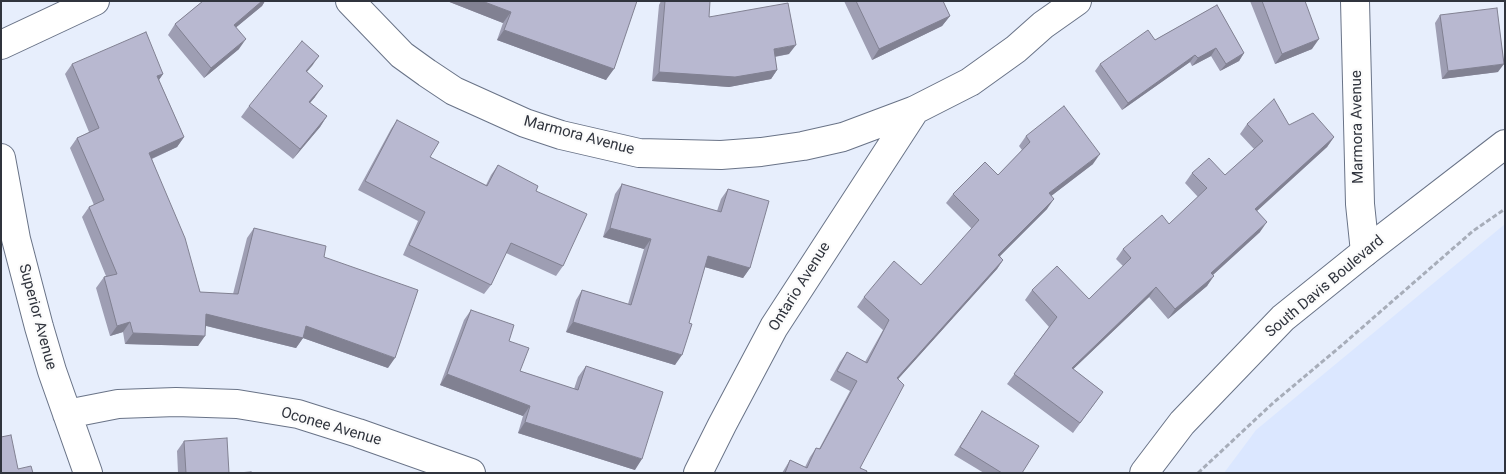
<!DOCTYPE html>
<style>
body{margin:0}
#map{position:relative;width:1506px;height:474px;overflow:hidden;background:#e7eefc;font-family:Roboto,sans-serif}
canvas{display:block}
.frame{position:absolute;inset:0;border:2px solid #30343d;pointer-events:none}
</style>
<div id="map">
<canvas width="1506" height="474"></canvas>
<div class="frame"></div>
</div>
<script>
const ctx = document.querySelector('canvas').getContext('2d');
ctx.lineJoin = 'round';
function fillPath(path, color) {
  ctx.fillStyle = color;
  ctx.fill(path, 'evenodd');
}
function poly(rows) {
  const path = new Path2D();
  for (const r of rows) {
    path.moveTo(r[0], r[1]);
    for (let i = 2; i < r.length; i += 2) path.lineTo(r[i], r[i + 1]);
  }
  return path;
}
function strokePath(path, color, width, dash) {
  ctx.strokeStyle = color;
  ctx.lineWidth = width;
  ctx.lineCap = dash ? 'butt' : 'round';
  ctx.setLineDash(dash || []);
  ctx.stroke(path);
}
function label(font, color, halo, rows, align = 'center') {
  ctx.font = font + ' Roboto,sans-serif';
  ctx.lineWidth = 4.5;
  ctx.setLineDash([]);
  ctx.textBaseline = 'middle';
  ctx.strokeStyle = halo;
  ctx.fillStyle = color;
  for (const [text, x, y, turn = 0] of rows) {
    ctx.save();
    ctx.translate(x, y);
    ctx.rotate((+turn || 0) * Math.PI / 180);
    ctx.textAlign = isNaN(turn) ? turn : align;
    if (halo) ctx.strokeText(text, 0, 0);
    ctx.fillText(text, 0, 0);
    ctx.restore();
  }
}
fillPath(poly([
 [1505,224,1505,473,1224,473,1256,430]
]), '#dbe7ff');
const street = poly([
 [350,1,402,55,427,73,454,91,525,123,561,135,639,153,721,155,761,152,803,146,843,137,915,110,970,82,1016,49,1043,25,1077,1],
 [1355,1,1360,204,1365,252],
 [1,45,95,1],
 [1,158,16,239,39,327,52,371,88,473],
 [67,414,118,404,176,402,237,404,298,414,358,433,471,473],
 [698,473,722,425,774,327,915,110]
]);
const secondary = poly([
 [1144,473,1182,423,1283,318,1365,252,1505,144]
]);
strokePath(street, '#697387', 30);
strokePath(secondary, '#697387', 30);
strokePath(poly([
 [1198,473,1273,403,1341,346,1473,231,1505,209]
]), '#a7adb9', 3, [5, 2.5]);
strokePath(street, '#fff', 28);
strokePath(secondary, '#fff', 28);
fillPath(poly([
 [203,1,265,1,262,6,236,27,239,49,204,78,168,35,175,24],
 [447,1,637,1,606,80,497,40,503,23],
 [661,1,665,1,709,17,789,54,775,57,777,70,771,79,729,87,652,81,659,5],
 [844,1,943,1,950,16,942,26,872,60],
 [1250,1,1305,1,1312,49,1275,64],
 [1217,5,1244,53,1239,61,1220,71,1211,56,1192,66,1190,62,1122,110,1095,71,1100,64,1155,40],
 [1440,15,1498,72,1442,79,1435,23],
 [319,56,306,72,315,97,310,103,327,116,320,127,293,159,241,117,249,106],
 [72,64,163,74,159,80,184,137,177,147,152,159,200,292,233,294,247,238,254,228,324,257,388,368,303,338,296,348,206,326,198,346,125,344,123,332,110,336,96,288,104,277,106,276,82,217,89,207,94,205,70,148,77,138,89,132,65,74],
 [397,120,430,157,486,185,491,175,498,165,536,191,563,266,556,276,506,253,491,285,484,294,403,255,418,221,358,190,391,129],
 [1247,124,1289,125,1334,137,1327,147,1257,211,1260,232,1213,275,1207,286,1168,319,1149,297,1073,369,1103,392,1073,433,1007,384,1049,327,1025,300,1032,290,1089,299,1123,266,1116,259,1123,249,1169,224,1198,197,1185,183,1192,173,1225,175,1254,149,1240,134],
 [1026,136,1093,164,1051,196,1047,209,1000,256,1003,260,997,269,898,379,860,468,866,473,782,473,790,460,805,467,810,457,816,448,819,449,850,391,830,380,840,362,847,352,865,362,883,330,857,307,864,297,921,285,972,229,946,203,953,194,998,175,1022,150,1019,146],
 [622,184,717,211,721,199,728,189,750,268,743,278,705,267,675,365,566,332,576,300,582,290,628,304,644,249,603,237,615,194],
 [471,310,509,341,520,371,574,389,578,377,586,366,635,470,518,433,523,416,440,385,464,320],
 [982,411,1022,473,984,473,954,455],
 [184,441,229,473,178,473,177,451]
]), '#9e9eb3');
fillPath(poly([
 [262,1,265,1,262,6,227,35,234,25],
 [447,1,482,1,511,12,503,23],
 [950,16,942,26,872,60,879,49],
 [504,30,614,69,606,80,497,40],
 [246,39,239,49,204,78,211,68],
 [1319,39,1312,49,1275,64,1282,54],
 [796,45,789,54,767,58,774,49],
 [1216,48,1211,56,1192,66,1198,58],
 [1244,53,1239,61,1220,71,1226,64],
 [1195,55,1190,62,1122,110,1128,103],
 [319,56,312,66,298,82,306,71],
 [1504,64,1498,72,1442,79,1448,71],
 [777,70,771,79,729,87,652,81,659,72],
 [163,74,156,84,157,76],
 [323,86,315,97,302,112,309,102],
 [327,116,320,127,293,159,300,149],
 [184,137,177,147,142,163,149,153],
 [1334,137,1327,147,1248,219,1255,209],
 [1100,154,1093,164,1042,203,1049,193],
 [1054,199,1047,209,991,265,998,255],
 [1267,222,1260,232,1204,283,1211,273],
 [610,228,651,239,644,249,603,237],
 [708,256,750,268,743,278,701,266],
 [1003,260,997,269,890,388,897,378],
 [1214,276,1207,286,1168,319,1175,309],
 [1156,287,1149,297,1064,378,1072,368],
 [206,314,306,326,395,358,388,368,303,338,296,348,199,324],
 [130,322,123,332,110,336,117,326],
 [573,322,682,355,675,365,566,332],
 [133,333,205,336,198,346,125,344],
 [447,374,530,406,523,416,440,385],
 [525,422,642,459,635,470,518,433]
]), '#818192');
const building = poly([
 [203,1,262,1,234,25,246,39,211,68,175,24,203,1],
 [482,1,637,1,614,69,504,30,511,12,482,1],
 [665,1,710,1,709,17,788,3,796,45,774,49,777,70,735,77,659,72,665,1],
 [856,1,943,1,950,16,879,49,856,1],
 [1262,1,1305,1,1319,39,1282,54,1262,1],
 [1217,5,1244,53,1226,64,1216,48,1198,58,1195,55,1128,103,1100,64,1148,30,1155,40,1217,5],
 [1497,8,1504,64,1448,71,1440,15,1497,8],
 [146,32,163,74,157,76,184,137,149,153,185,238,200,292,238,294,254,228,326,246,324,257,418,290,395,358,306,326,303,338,206,314,205,336,133,333,130,322,117,326,104,277,117,274,89,207,104,200,77,138,99,128,72,64,146,32],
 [302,41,319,56,306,71,323,86,309,102,327,116,300,149,249,106,302,41],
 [1274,99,1289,125,1313,113,1334,137,1255,209,1267,222,1211,273,1214,276,1175,309,1156,287,1072,368,1103,392,1080,423,1014,374,1057,317,1032,290,1057,266,1089,299,1131,258,1123,249,1162,215,1169,224,1207,188,1192,173,1209,158,1225,175,1263,141,1247,124,1274,99],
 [1064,106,1100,154,1049,193,1054,199,998,255,1003,260,897,378,904,385,860,468,867,471,866,473,785,473,790,460,807,468,816,448,820,449,857,381,837,371,847,352,867,363,889,320,864,297,894,261,921,285,979,220,953,194,985,162,998,175,1030,142,1026,136,1064,106],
 [397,120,439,142,430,157,487,186,498,165,538,186,536,191,587,214,563,266,511,243,491,285,409,245,425,212,365,181,397,120],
 [622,184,721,212,728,189,769,201,750,268,708,256,689,323,692,324,682,355,573,322,582,290,631,305,651,239,610,228,622,184],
 [471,310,514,325,509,341,529,348,520,371,578,390,586,366,663,392,642,459,525,422,530,406,447,374,471,310],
 [982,411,1039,446,1022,473,1002,473,960,447,982,411],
 [11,435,18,469,31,466,33,473,1,473,1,437,11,435],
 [227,438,229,473,186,473,184,441,227,438],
 [251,472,251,473,237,473,251,472]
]);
fillPath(building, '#b8b8d0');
strokePath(building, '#818192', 1);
label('15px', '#30343d', '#fbfbfb', [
 ["Marmora Avenue",1358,127,-91],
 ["Marmora Avenue",579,136,15],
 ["Ontario Avenue",800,287,-58],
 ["South Davis Boulevard",1325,287,-40],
 ["Superior Avenue",37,317,75],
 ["Oconee Avenue",331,427,16]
]);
</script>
